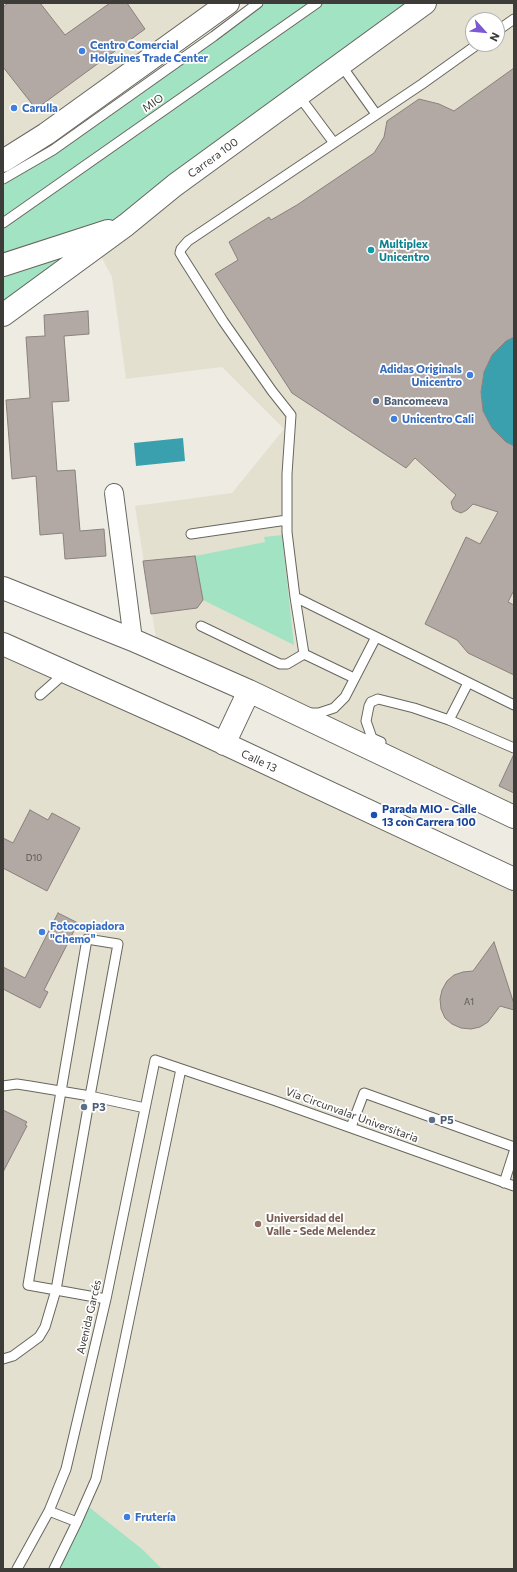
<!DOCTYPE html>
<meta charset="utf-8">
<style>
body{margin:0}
#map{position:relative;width:517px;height:1572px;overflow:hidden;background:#edebe2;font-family:Commissioner,sans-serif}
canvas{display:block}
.frame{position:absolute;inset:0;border:4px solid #3d3c39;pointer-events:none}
.north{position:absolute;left:465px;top:12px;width:40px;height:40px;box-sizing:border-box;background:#fff;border:1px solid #b1b1b0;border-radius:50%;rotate:117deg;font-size:11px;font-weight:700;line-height:16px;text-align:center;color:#3d3c39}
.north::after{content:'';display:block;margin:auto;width:14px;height:18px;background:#7c58d2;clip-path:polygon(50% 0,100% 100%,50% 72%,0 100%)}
</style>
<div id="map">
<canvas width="517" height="1572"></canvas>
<div class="frame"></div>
<div class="north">N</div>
</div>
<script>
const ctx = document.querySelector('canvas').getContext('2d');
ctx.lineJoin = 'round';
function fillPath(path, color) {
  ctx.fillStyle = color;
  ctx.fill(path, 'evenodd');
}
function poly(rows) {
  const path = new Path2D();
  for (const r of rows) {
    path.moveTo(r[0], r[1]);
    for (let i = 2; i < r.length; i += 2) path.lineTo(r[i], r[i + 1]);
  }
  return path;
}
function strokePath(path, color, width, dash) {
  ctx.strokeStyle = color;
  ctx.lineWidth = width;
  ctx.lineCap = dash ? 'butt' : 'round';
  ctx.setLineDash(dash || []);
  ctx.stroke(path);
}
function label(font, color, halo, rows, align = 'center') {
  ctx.font = font + ' Commissioner,sans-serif';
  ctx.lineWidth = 3.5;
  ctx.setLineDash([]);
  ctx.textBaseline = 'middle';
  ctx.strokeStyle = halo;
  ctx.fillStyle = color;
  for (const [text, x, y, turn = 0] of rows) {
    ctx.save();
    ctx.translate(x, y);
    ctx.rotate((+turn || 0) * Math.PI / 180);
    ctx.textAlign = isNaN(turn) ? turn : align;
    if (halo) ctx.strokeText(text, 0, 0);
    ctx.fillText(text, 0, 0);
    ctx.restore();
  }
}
fillPath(poly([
 [3,3,228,3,3,161],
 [425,3,514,3,514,817,158,651,135,506,232,493,284,429,222,367,126,379,112,277,96,247],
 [473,20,497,20,497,44,473,44],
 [3,644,514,879,514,1569,3,1569]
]), '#e4e0d0');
fillPath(poly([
 [258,3,425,3,3,315,3,179,53,150],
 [282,535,294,645,203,600,195,556,265,542,264,537],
 [85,1504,142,1549,162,1569,54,1569]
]), '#a2e3c4');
fillPath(poly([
 [514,337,514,446,506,442,492,428,483,411,481,392,484,372,492,355,506,341],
 [183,438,185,461,136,466,134,443]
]), '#3aa0ad');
const building = poly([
 [8,3,40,3,65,35,110,3,127,3,145,29,36,109,3,67,3,7,8,3],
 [514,68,514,337,506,341,492,355,484,372,481,392,483,411,492,428,506,442,514,446,514,590,508,602,514,605,514,675,468,653,457,640,425,624,466,537,480,544,498,512,473,504,467,510,461,513,456,511,453,509,451,502,456,495,415,458,406,468,292,393,215,274,238,260,229,242,269,217,271,220,297,205,374,153,384,137,387,121,419,99,439,104,454,111,514,68],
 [88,311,89,334,64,336,69,401,52,402,57,471,75,470,80,531,104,529,106,556,65,559,63,533,40,535,36,476,12,479,6,400,30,398,26,337,45,336,44,315,88,311],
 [195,556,203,600,197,608,151,614,143,561,195,556],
 [514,754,514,793,499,786,514,754],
 [30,810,48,820,52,813,80,828,47,891,3,868,3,838,13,843,30,810],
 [58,913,78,923,44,990,48,992,40,1008,3,989,3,967,25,978,58,913],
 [494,942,514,1004,514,1010,500,1006,488,1022,480,1027,471,1029,461,1028,452,1024,445,1018,441,1009,440,999,442,990,447,981,454,975,463,972,473,971,494,942],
 [3,1110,27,1122,25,1125,27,1126,3,1172,3,1110]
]);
fillPath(building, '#b2a8a4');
strokePath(building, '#8a817d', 1);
const lane = poly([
 [497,31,514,19],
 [341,65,376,114],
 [299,96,334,143],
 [3,179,53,150,214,36,258,3],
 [3,223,317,3],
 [191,534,287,520],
 [295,597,514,705],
 [201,626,280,664,287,664,304,654],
 [304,654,295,597,287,532,287,474,291,415,272,391,223,321,183,258,180,253,181,249,188,241,422,84,478,44],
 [304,654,354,678],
 [40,695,65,673],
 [308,713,319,713,334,708,345,697,376,637],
 [449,720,468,683],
 [381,742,372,738,366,721,369,706,371,702,378,699,414,708,449,720,514,748],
 [87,939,118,944,90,1096,56,1290,28,1285,87,939],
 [3,1086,17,1084,30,1086,90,1096,145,1108],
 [351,1127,364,1093,514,1147],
 [504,1183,514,1152],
 [3,1359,13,1356,39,1337,45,1327,56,1290,106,1299],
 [49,1511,77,1522],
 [17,1569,49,1511,66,1469,106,1299,155,1060,273,1100,514,1186],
 [54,1569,77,1522,96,1479,181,1069]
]);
const street = poly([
 [114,493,133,640]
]);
const secondary = poly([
 [3,588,133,640,249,691,514,817],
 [3,644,189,727,514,879],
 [224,744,249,691]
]);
const primary = poly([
 [3,161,46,134,228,3],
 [3,265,108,231],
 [3,315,126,225,175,185,425,3]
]);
strokePath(lane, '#67665e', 11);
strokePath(street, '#67665e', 20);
strokePath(secondary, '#67665e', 24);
strokePath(primary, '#67665e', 24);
strokePath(lane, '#fff', 9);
strokePath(street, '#fff', 18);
strokePath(secondary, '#fff', 22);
strokePath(primary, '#fff', 22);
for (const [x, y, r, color] of [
 [82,51,4,"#3f7fe0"],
 [14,108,4,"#3f7fe0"],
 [371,250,4,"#0f9aa8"],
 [470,375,4,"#3f7fe0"],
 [376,401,4,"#5c6f8a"],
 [394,419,4,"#3f7fe0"],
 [374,815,4,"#1a4fb4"],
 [42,932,4,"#3f7fe0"],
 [84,1107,4,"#5c6f8a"],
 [432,1120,4,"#5c6f8a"],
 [258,1224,4,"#8d6e63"],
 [127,1517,4,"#3f7fe0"]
]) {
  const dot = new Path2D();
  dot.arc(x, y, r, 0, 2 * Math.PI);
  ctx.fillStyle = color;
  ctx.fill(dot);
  strokePath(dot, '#fff', 1.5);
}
label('9px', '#5a5754', null, [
 ["D10",34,858],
 ["A1",469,1002]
]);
label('bold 11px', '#366cbe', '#fff', [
 ["Centro Comercial",90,45],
 ["Holguines Trade Center",90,58],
 ["Carulla",22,108],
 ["Adidas Originals",462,369,"right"],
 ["Unicentro",462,382,"right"],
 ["Unicentro Cali",402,419],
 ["Fotocopiadora",50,926],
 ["\"Chemo\"",50,939],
 ["Frutería",135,1517]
], 'left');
label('11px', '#3d3c39', '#fff', [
 ["MIO",153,103,-35],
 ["Carrera 100",213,158,-36],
 ["Calle 13",259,761,25],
 ["Vía Circunvalar Universitaria",352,1115,20],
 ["Avenida Garcés",89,1317,-77]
]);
label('bold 11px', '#0d838f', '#fff', [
 ["Multiplex",379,244],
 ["Unicentro",379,257]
], 'left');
label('bold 11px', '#4e5e75', '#fff', [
 ["Bancomeeva",384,401],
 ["P3",92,1107],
 ["P5",440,1120]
], 'left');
label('bold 11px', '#164399', '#fff', [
 ["Parada MIO - Calle",382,809],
 ["13 con Carrera 100",382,822]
], 'left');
label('bold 11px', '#785e54', '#fff', [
 ["Universidad del",266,1218],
 ["Valle - Sede Melendez",266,1231]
], 'left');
</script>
